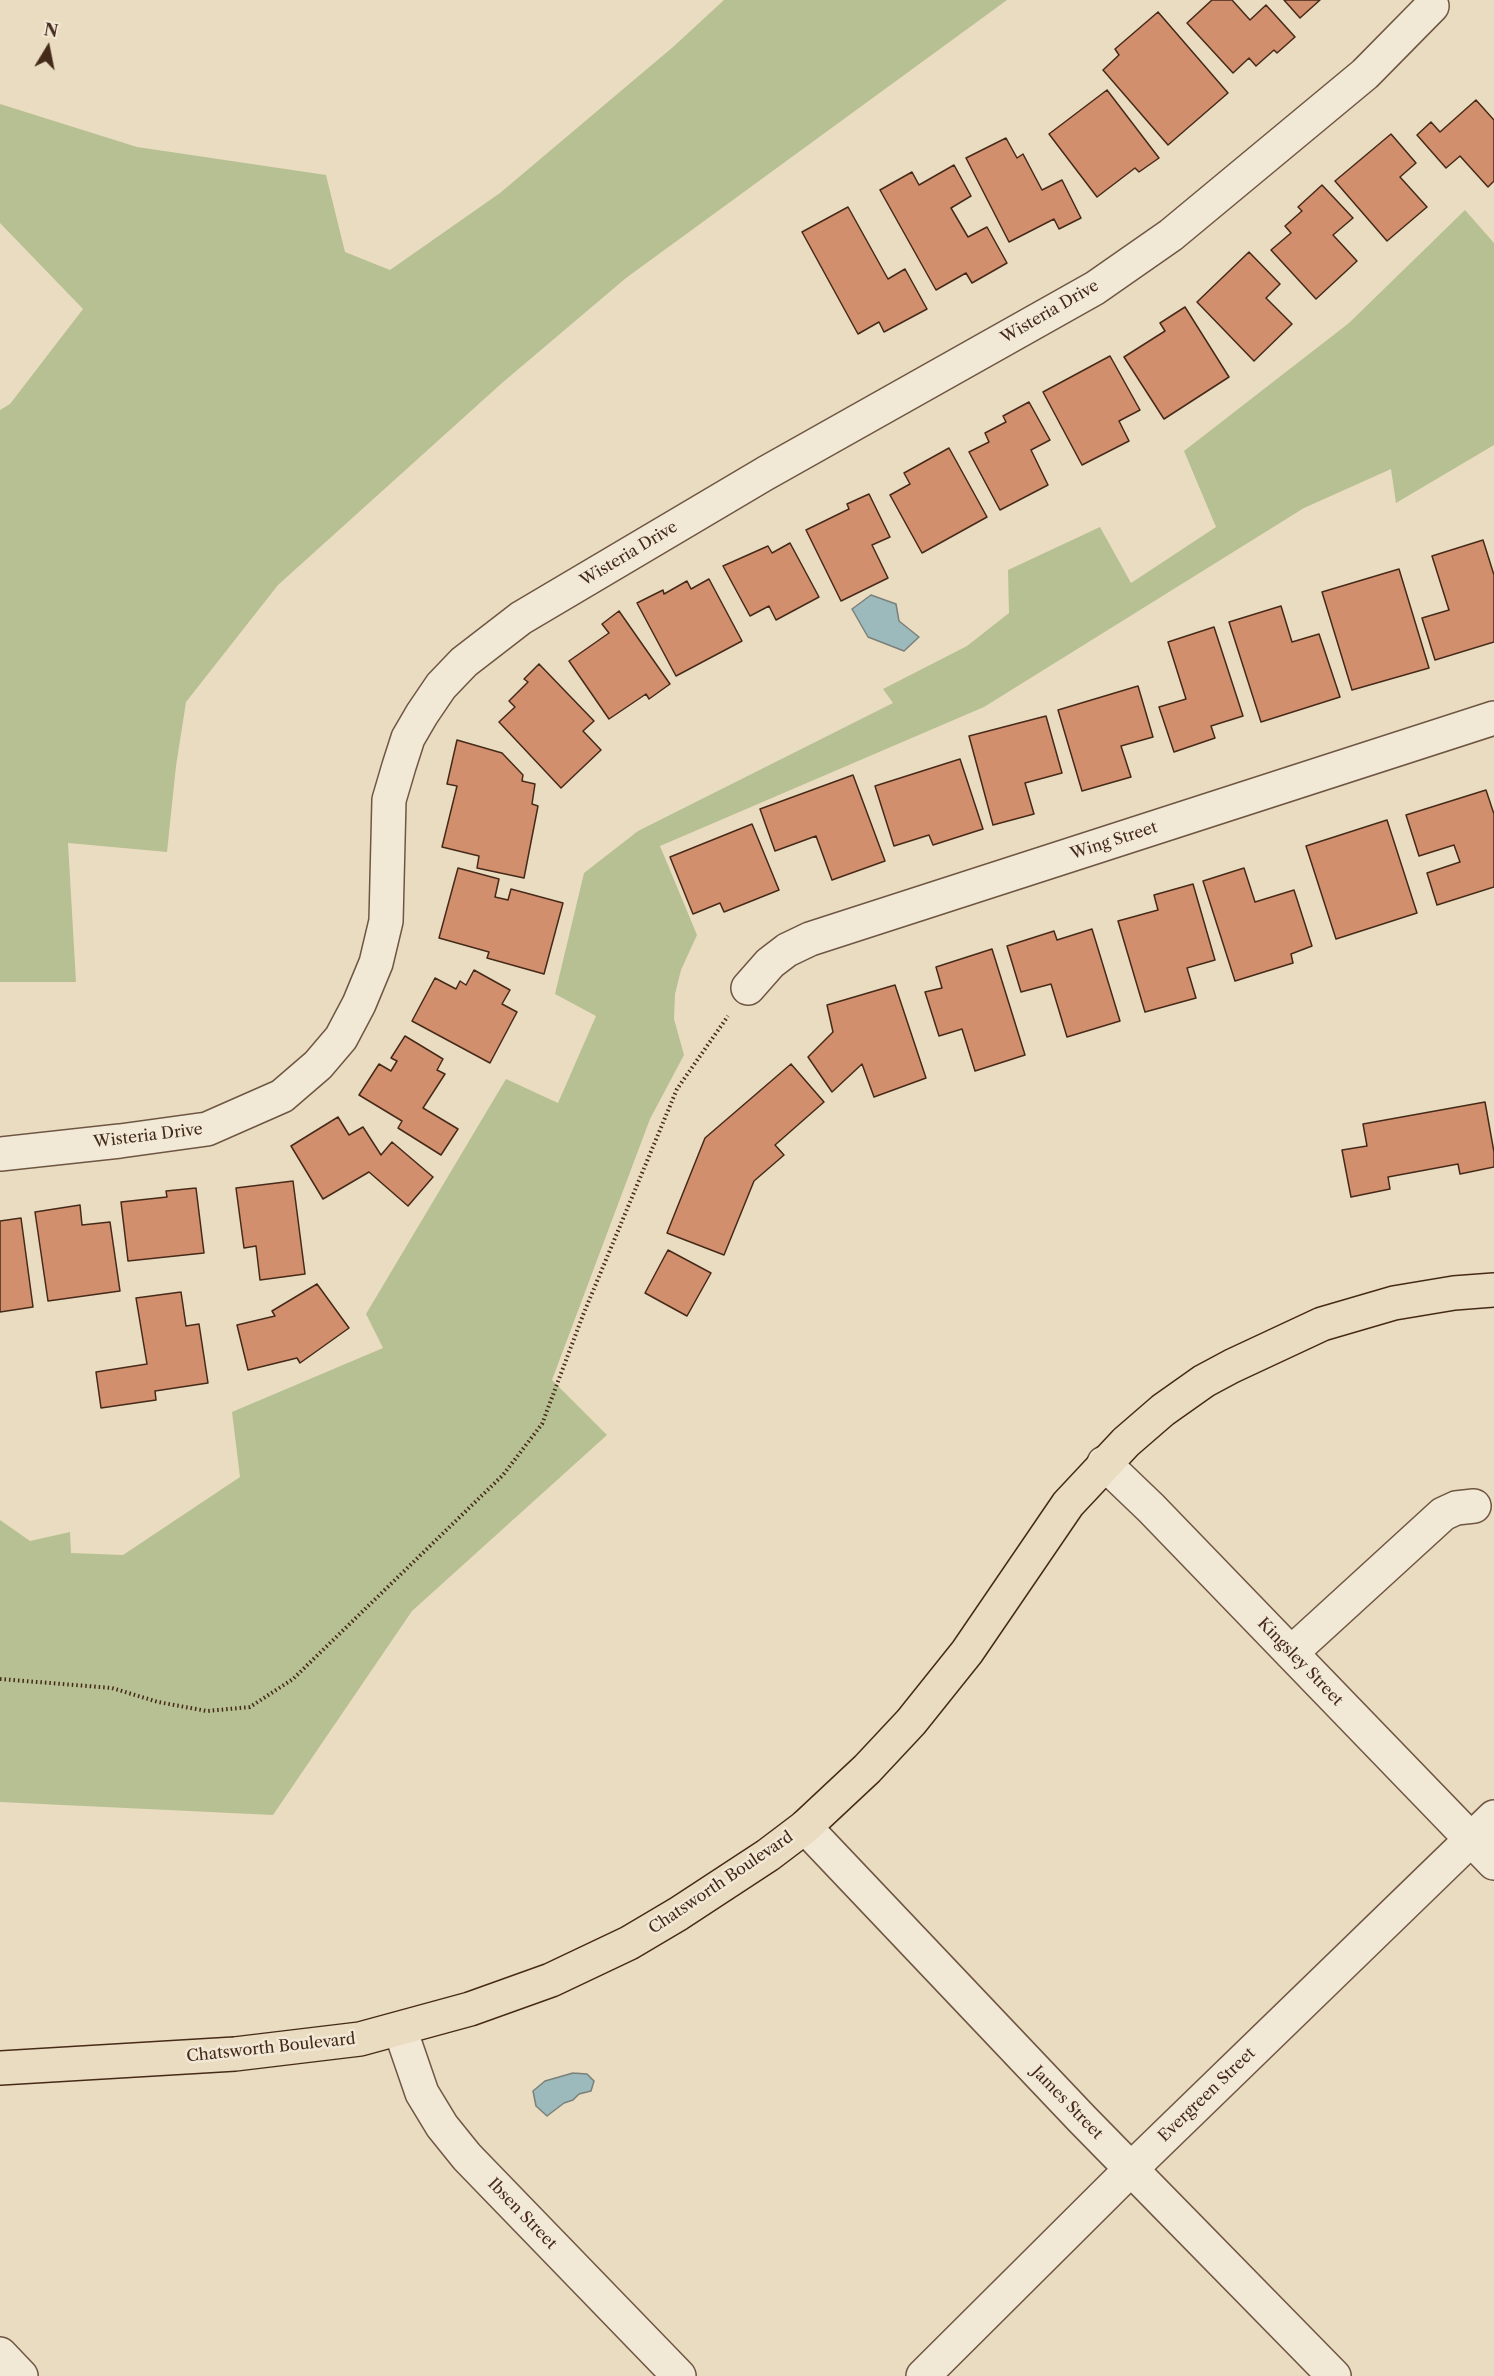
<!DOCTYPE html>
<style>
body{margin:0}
#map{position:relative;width:1494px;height:2376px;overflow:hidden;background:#eadcc0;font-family:"Libre Caslon Text",serif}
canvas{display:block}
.north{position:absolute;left:18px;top:18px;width:60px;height:60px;-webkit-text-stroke:4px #f1e8d6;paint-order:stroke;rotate:10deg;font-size:16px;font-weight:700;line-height:24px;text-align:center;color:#462a19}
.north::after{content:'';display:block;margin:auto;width:21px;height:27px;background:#462a19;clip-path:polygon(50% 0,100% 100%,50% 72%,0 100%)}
</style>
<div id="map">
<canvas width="1494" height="2376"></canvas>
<div class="north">N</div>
</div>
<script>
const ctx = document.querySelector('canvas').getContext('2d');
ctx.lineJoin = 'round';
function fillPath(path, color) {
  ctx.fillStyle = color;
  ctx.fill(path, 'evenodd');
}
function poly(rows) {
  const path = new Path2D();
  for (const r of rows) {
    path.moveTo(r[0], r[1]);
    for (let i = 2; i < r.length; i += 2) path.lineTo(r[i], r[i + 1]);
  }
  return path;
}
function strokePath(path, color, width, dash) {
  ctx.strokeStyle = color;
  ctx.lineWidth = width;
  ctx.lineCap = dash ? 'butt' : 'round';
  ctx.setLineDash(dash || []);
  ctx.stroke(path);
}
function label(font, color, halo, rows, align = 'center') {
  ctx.font = font + ' "Libre Caslon Text",serif';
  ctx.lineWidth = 5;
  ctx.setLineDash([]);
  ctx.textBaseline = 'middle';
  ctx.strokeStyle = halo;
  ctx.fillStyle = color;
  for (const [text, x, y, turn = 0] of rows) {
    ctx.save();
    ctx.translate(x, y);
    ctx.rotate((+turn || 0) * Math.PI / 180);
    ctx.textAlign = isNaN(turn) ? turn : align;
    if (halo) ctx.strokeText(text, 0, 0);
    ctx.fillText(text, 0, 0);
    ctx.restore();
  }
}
fillPath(poly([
 [724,0,1007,0,626,278,502,383,278,585,186,702,176,766,167,852,68,843,76,982,0,982,0,410,10,404,83,309,0,223,0,104,137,147,326,175,345,252,390,270,500,193,673,47],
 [1465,210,1494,243,1494,445,1396,503,1391,469,1304,508,984,707,660,846,697,935,681,970,675,994,674,1019,684,1055,650,1119,552,1380,607,1435,412,1611,273,1815,0,1802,0,1520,30,1541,70,1532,71,1553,123,1555,240,1477,232,1412,383,1348,366,1314,506,1079,558,1103,596,1016,555,994,584,873,638,831,893,703,883,689,967,646,1009,613,1008,570,1100,527,1131,583,1216,527,1184,451,1349,323]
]), '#b7c092');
const water = poly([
 [871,595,896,604,899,621,919,637,904,651,868,637,852,609,871,595],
 [573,2073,587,2074,594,2081,591,2091,579,2094,573,2100,564,2103,547,2116,536,2106,533,2091,545,2081,573,2073]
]);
fillPath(water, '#9cb9bc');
strokePath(water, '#7a807b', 1.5);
const building = poly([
 [1212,0,1232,0,1250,20,1266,5,1295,37,1277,53,1274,50,1256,66,1249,58,1233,73,1187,23,1212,0],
 [1284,0,1320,0,1300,18,1284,0],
 [1158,12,1228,93,1168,145,1103,70,1119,55,1115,49,1158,12],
 [1107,90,1159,158,1139,172,1135,168,1097,197,1049,134,1107,90],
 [1476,100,1494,120,1494,181,1488,187,1460,156,1446,168,1417,135,1431,122,1440,132,1476,100],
 [1391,134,1416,163,1400,177,1427,207,1387,241,1335,181,1391,134],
 [1006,138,1017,158,1023,154,1042,190,1062,180,1081,218,1059,229,1054,219,1009,242,966,158,1006,138],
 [954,165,971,196,951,208,968,237,987,227,1007,263,972,283,966,273,936,290,880,190,912,172,919,185,954,165],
 [1322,185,1353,218,1333,235,1357,261,1316,299,1271,250,1291,233,1285,226,1302,211,1298,207,1322,185],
 [848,207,888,279,905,269,927,309,884,332,879,322,858,334,802,232,848,207],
 [1249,252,1280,284,1266,298,1292,324,1254,361,1197,302,1249,252],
 [1185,307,1229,377,1164,419,1124,357,1165,331,1160,323,1185,307],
 [1110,356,1140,410,1119,421,1129,441,1082,465,1043,392,1110,356],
 [1029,402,1050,440,1031,450,1048,485,1000,510,969,452,989,442,985,433,1006,422,1003,416,1029,402],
 [949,448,987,517,922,553,890,495,910,484,904,473,949,448],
 [869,494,890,537,872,545,888,578,841,601,806,530,849,509,847,504,869,494],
 [1483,540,1494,575,1494,642,1435,660,1422,618,1449,610,1432,556,1483,540],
 [790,543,819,597,776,620,769,606,750,616,723,566,768,546,772,553,790,543],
 [1399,569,1429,668,1352,690,1322,592,1399,569],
 [709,579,742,641,676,676,637,603,663,590,664,594,687,581,691,589,709,579],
 [1281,606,1292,642,1319,634,1340,697,1261,722,1229,622,1281,606],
 [619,611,670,684,649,699,646,694,609,719,569,661,609,633,602,624,619,611],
 [1214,627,1243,716,1211,726,1215,738,1174,752,1159,707,1186,699,1168,642,1214,627],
 [539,664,594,721,583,731,601,750,561,788,499,722,515,707,509,701,528,682,524,679,539,664],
 [1138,686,1153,737,1121,746,1131,777,1082,791,1058,710,1138,686],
 [1046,716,1062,773,1025,783,1034,814,993,825,969,736,1046,716],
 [457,740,502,753,523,775,522,781,535,784,532,804,538,806,524,878,477,868,479,856,442,847,457,786,447,784,457,740],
 [960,759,983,829,933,845,929,835,894,846,875,786,960,759],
 [853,775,885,861,832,880,816,836,775,851,760,809,853,775],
 [1486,790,1494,814,1494,887,1437,905,1427,873,1460,862,1454,845,1419,856,1406,815,1486,790],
 [1387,820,1417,913,1336,939,1306,846,1387,820],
 [752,824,779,890,724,912,720,903,693,914,670,857,752,824],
 [458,868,499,879,495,897,508,900,511,889,563,903,544,974,487,958,489,952,439,938,458,868],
 [1244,868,1255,902,1294,890,1312,946,1291,954,1293,963,1235,981,1203,881,1244,868],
 [1193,884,1215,960,1187,968,1196,998,1145,1012,1118,921,1158,910,1154,895,1193,884],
 [1092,929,1120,1021,1067,1037,1051,984,1021,992,1007,946,1054,931,1057,940,1092,929],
 [992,949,1025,1055,975,1071,962,1029,939,1036,925,992,942,988,936,967,992,949],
 [474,970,510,990,502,1004,517,1012,490,1063,412,1021,435,978,456,989,460,981,466,985,474,970],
 [895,985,926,1078,874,1097,862,1064,832,1092,808,1057,833,1032,827,1005,895,985],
 [405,1036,443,1059,437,1070,445,1074,423,1108,458,1129,441,1155,398,1128,402,1121,359,1095,379,1064,391,1071,397,1061,391,1058,405,1036],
 [791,1064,824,1102,775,1145,784,1155,754,1181,724,1255,667,1233,705,1138,791,1064],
 [1485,1102,1494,1152,1494,1167,1460,1174,1458,1164,1388,1177,1390,1189,1351,1197,1342,1150,1367,1146,1363,1124,1485,1102],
 [338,1117,349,1135,363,1127,381,1155,392,1142,433,1177,408,1206,369,1172,323,1199,291,1146,338,1117],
 [293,1181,305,1274,260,1280,256,1246,244,1248,236,1188,293,1181],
 [196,1188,204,1253,128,1261,121,1202,167,1197,166,1191,196,1188],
 [80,1205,82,1225,110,1222,120,1291,48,1301,35,1212,80,1205],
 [21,1218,33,1307,0,1312,0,1221,21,1218],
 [668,1250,711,1273,687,1316,645,1293,668,1250],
 [317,1284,349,1328,300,1363,297,1358,248,1370,237,1325,275,1316,272,1311,317,1284],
 [181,1292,186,1326,199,1324,208,1383,155,1391,156,1400,101,1408,96,1372,147,1364,136,1298,181,1292]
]);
fillPath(building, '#d28f6e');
strokePath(building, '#462a19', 1.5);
const minor = poly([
 [748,988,770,963,787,950,810,939,1494,718],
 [0,1154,120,1141,207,1129,282,1096,318,1065,341,1038,359,1004,376,963,386,921,389,800,399,766,408,738,422,714,441,686,464,662,521,618,766,473,1095,288,1171,235,1365,74,1432,6],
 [1104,1463,1151,1508,1494,1863],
 [1291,1653,1443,1514,1456,1508,1474,1506],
 [805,1827,1082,2119,1334,2376],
 [400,2029,422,2093,442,2126,467,2157,679,2376],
 [0,2354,21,2376],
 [923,2376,1131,2169,1494,1817]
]);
const major = poly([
 [0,2068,235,2054,360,2039,470,2009,551,1980,629,1943,678,1914,768,1855,805,1827,867,1769,911,1722,967,1652,1068,1504,1126,1442,1163,1410,1204,1381,1232,1366,1322,1324,1394,1303,1454,1293,1494,1290]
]);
strokePath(minor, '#6f5643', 36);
strokePath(major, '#462a19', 36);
strokePath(poly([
 [0,1679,112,1688,158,1702,207,1711,250,1707,293,1679,503,1475,542,1424,583,1315,677,1089,728,1016]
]), '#462a19', 4, [1.5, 3]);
strokePath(minor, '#f1e8d6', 33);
strokePath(major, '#eadcc0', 33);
label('16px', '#462a19', '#f1e8d6', [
 ["Wisteria Drive",1050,312,-30],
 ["Wisteria Drive",629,554,-31],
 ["Wing Street",1114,841,-18],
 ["Wisteria Drive",148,1136,-7],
 ["Kingsley Street",1300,1662,46],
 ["Chatsworth Boulevard",721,1883,-34],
 ["Chatsworth Boulevard",271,2048,-6],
 ["Evergreen Street",1207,2095,-44],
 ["James Street",1067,2103,46],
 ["Ibsen Street",522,2214,46]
]);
</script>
